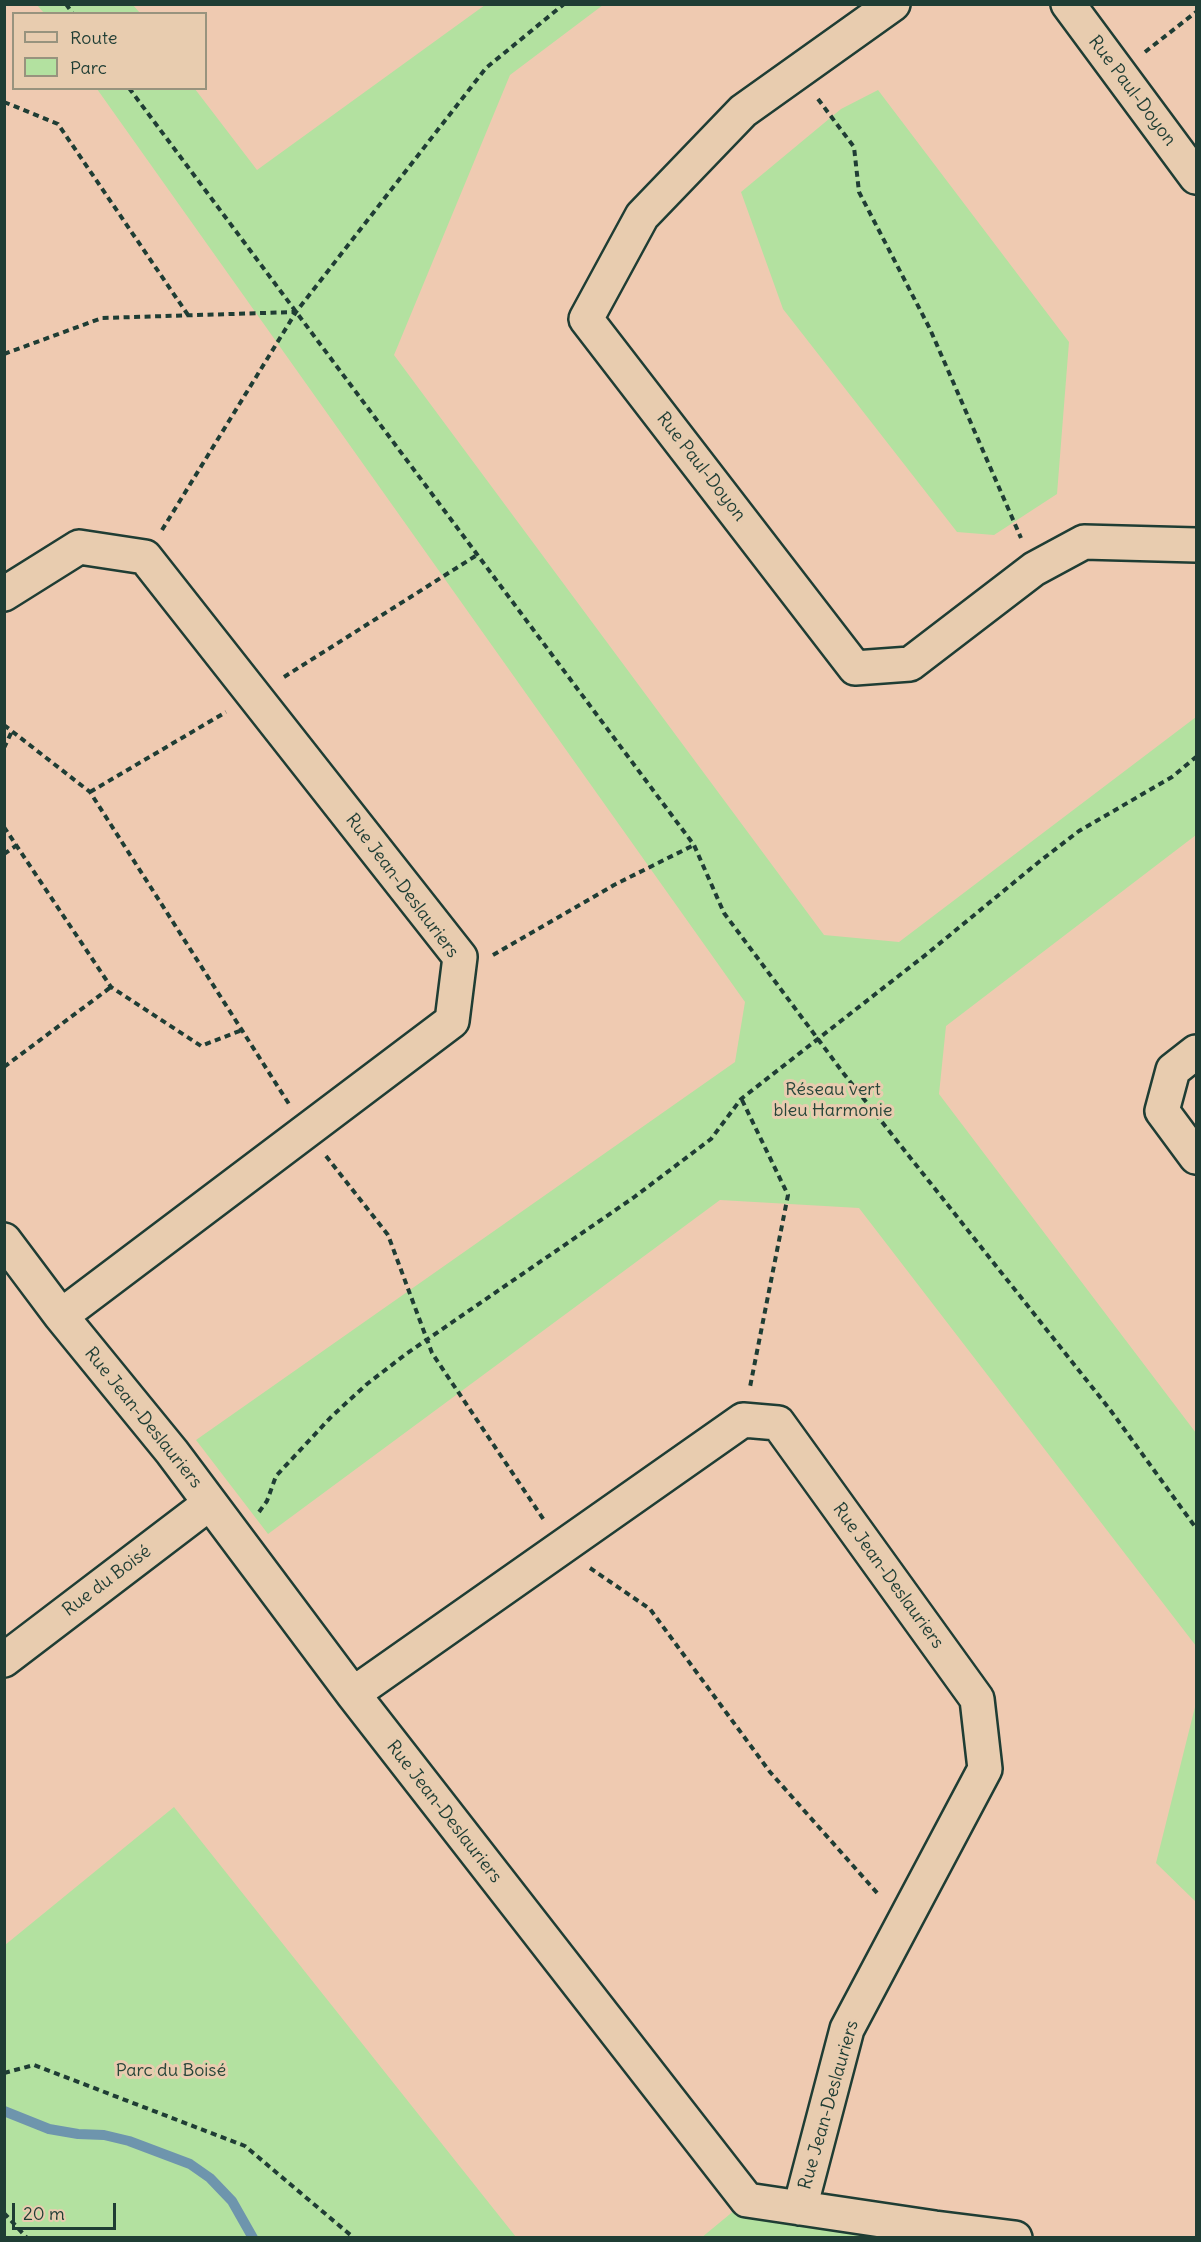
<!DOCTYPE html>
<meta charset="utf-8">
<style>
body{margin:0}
#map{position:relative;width:1201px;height:2242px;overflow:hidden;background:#efcab1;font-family:Delius,sans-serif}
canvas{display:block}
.frame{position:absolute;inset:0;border:6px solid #1f3d34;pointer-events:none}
.legend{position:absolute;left:12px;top:12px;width:195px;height:78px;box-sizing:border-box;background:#e8ccaf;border:2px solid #98937e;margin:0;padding:8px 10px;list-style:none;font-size:18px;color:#1f3d34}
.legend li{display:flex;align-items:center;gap:12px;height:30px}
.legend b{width:30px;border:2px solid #98937e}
.scale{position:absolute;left:12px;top:2203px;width:104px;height:27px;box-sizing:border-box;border:3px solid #1f3d34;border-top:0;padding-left:8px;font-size:18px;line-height:21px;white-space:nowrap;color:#1f3d34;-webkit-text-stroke:4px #e8ccaf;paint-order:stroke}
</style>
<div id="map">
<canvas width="1201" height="2242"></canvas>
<div class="frame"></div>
<ul class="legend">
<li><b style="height:8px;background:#e8ccaf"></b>Route</li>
<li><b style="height:16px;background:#b3e1a0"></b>Parc</li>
</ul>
<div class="scale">20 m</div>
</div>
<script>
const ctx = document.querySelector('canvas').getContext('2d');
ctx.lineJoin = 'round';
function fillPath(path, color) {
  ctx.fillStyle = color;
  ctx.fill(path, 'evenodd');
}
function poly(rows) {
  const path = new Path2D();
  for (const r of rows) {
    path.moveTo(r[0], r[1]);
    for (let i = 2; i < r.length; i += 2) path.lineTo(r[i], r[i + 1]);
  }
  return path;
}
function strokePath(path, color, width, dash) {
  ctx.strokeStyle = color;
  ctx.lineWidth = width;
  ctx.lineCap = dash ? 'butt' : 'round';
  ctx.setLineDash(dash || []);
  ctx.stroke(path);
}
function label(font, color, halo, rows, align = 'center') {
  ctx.font = font + ' Delius,sans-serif';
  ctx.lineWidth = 6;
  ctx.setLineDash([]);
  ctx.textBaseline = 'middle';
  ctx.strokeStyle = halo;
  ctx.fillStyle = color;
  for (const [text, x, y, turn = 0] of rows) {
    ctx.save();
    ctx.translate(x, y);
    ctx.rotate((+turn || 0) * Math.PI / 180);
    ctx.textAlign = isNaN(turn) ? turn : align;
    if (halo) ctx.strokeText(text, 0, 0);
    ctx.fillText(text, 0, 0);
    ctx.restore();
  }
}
fillPath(poly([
 [37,5,133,5,140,13,44,13],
 [485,5,603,5,510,75,394,355,824,935,899,942,1196,717,1196,835,946,1026,939,1094,1196,1433,1196,1646,859,1208,720,1200,268,1534,196,1440,735,1062,745,1002,97,89,195,89,257,170],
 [878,90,1069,342,1057,494,994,535,957,532,783,309,741,192,841,109],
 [1196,1703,1196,1902,1156,1863],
 [174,1807,516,2237,5,2237,5,1945],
 [747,2200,933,2238,701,2238]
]), '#b3e1a0');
strokePath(poly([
 [4,2111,49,2129,78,2134,104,2135,129,2141,190,2164,210,2178,232,2201,253,2238]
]), '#6e95ad', 10);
const minor = poly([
 [893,4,743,111,642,216,586,319,855,668,910,664,1034,569,1084,542,1196,545],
 [1068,4,1196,177],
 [4,594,79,547,145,557,460,957,452,1021,61,1316],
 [1196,1052,1173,1070,1162,1111,1196,1157],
 [4,1240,61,1316,172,1452,353,1694,747,2200,935,2228,1015,2238],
 [4,1660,210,1503],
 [353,1694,743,1420,778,1423,977,1699,985,1769,847,2029,800,2208]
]);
strokePath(minor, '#1f3d34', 38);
strokePath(poly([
 [66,4,73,14],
 [1145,52,1196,12],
 [129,88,694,845,724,913,844,1074,1111,1411,1196,1528],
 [818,99,854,147,859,192,930,329,1021,538],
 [4,102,58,124,188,315],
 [4,354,102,318,295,312],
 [162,530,296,312,486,68,564,4],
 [284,677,477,555],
 [4,725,90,792,289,1104],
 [4,748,12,731],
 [90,792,226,712],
 [4,827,111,987,201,1046,242,1030],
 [4,854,17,845],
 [493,955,614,885,694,845],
 [4,1067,111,987],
 [742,1100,788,1195,750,1387],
 [326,1156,388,1235,432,1353,544,1520],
 [259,1512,267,1501,276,1476,332,1416,367,1384,406,1354,633,1198,711,1139,741,1099,928,953,1040,861,1079,831,1172,777,1196,757],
 [590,1568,650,1609,770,1772,879,1895],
 [4,2073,34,2065,245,2146,354,2238],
 [4,2213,27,2238]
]), '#1f3d34', 4, [6, 4.5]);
strokePath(minor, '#e8ccaf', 33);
label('18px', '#1f3d34', '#e8ccaf', [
 ["Rue Paul-Doyon",1132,91,53],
 ["Rue Paul-Doyon",701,467,52],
 ["Rue Jean-Deslauriers",402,886,53],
 ["Rue Jean-Deslauriers",143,1418,51],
 ["Rue Jean-Deslauriers",888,1576,54],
 ["Rue du Boisé",107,1581,-37],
 ["Rue Jean-Deslauriers",444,1812,52],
 ["Rue Jean-Deslauriers",829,2105,-74]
]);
label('18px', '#264539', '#e8ccaf', [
 ["Réseau vert",833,1090],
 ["bleu Harmonie",833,1111],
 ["Parc du Boisé",171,2071]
]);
</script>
